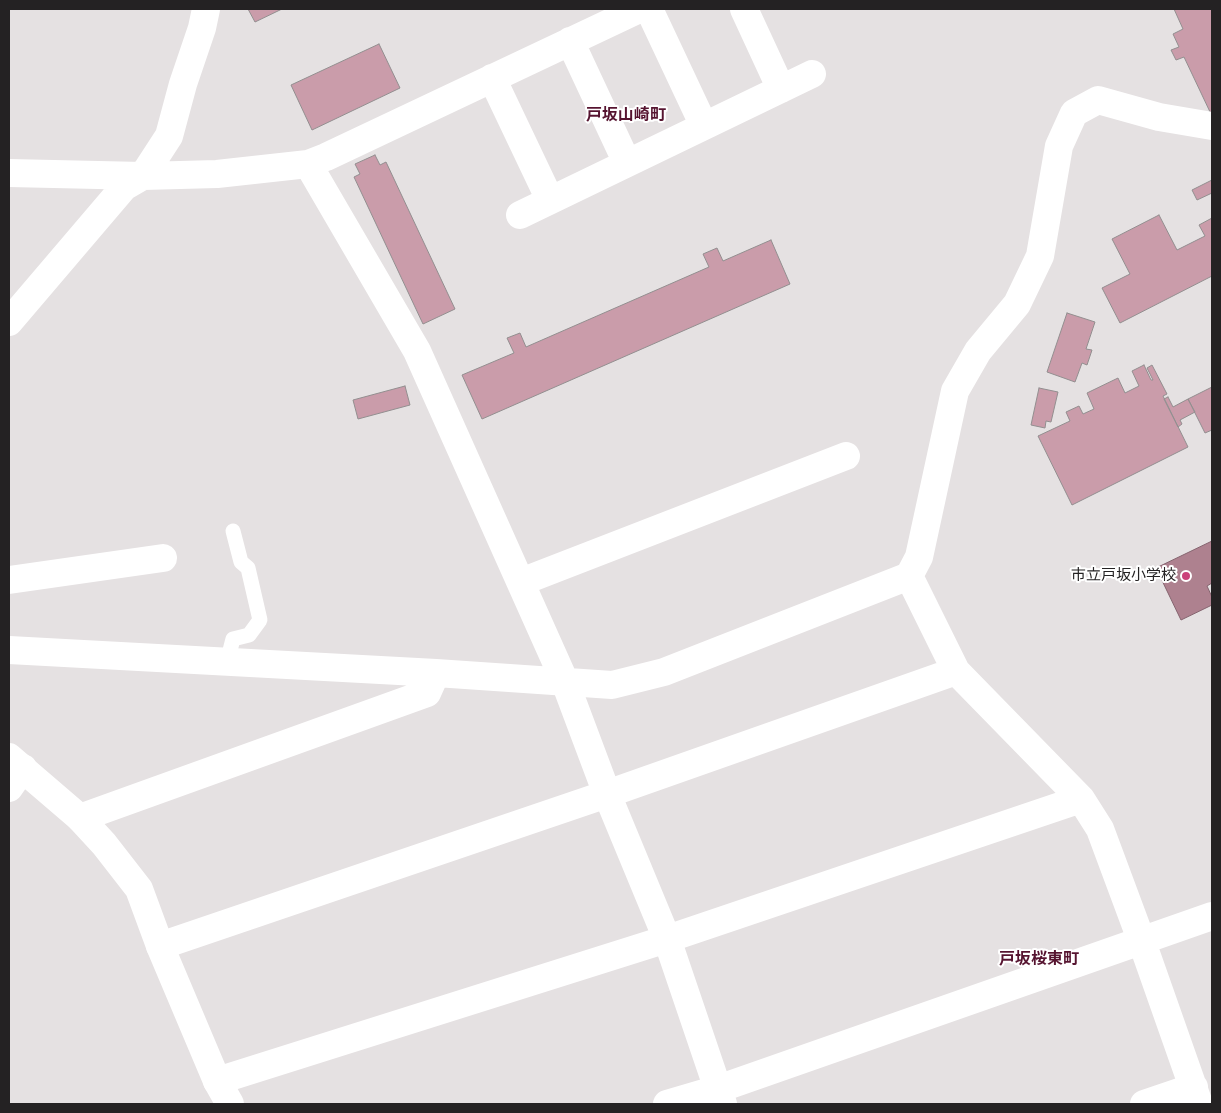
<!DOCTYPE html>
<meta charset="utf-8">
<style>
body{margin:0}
#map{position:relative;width:1221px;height:1113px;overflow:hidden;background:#e5e1e2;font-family:Lora,serif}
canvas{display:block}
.frame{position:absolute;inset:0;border:10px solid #242223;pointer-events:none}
</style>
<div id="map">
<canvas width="1221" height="1113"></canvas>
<div class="frame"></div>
</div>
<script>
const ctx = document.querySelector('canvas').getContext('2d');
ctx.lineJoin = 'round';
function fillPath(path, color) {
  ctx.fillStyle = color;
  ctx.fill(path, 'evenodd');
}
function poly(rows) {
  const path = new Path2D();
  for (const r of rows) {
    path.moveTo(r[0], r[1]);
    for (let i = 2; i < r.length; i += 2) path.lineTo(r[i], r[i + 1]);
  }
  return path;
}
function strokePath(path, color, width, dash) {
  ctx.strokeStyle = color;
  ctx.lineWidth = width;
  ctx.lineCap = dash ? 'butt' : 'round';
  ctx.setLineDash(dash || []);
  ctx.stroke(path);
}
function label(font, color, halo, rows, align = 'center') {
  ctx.font = font + ' Lora,"Noto Sans JP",serif';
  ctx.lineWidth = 4;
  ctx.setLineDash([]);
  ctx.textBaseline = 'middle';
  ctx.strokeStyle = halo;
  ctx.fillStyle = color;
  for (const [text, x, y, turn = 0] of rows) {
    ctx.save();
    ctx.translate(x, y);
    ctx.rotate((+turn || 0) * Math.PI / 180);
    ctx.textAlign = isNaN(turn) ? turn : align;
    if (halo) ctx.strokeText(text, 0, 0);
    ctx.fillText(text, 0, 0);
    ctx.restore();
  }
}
const water = poly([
 [1212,541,1212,583,1207,586,1212,597,1212,605,1181,620,1156,568,1212,541]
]);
fillPath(water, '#ae818f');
strokePath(water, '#85646f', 1);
const building = poly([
 [248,9,282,9,255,22,248,9],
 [1174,9,1212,9,1212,113,1211,114,1184,57,1176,60,1171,50,1179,47,1173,34,1183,29,1174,9],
 [379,44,400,88,312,130,291,85,379,44],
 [375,155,380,165,386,162,455,309,423,324,354,177,360,174,355,164,375,155],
 [1212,180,1212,193,1197,200,1192,190,1212,180],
 [1159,215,1177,250,1205,236,1199,225,1212,218,1212,276,1120,323,1102,288,1130,274,1112,239,1159,215],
 [771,240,790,284,482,419,462,375,514,353,507,338,520,333,526,347,709,267,703,254,717,248,723,261,771,240],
 [1067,313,1095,322,1086,349,1092,350,1087,365,1082,363,1075,382,1047,372,1067,313],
 [1144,365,1151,380,1153,380,1147,368,1152,365,1167,394,1163,396,1188,447,1072,505,1038,436,1070,421,1066,412,1079,406,1083,414,1094,409,1087,393,1118,378,1125,393,1139,386,1132,371,1144,365],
 [405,386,410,405,358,419,353,400,405,386],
 [1212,387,1212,430,1205,433,1188,399,1212,387],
 [1039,388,1058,392,1051,422,1046,421,1045,428,1031,425,1039,388],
 [1168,397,1173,407,1188,399,1195,412,1180,420,1182,424,1178,427,1164,399,1168,397]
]);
fillPath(building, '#ca9caa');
strokePath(building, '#928e8f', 1);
strokePath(poly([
 [227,662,233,639,249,635,260,620,248,568,241,562,233,531]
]), '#fff', 15);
strokePath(poly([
 [649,9,704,126],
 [744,9,781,89],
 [570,41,627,163],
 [492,78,550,200],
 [308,164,417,351,565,682],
 [9,173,143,176,217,174,308,164,326,157,639,9],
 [520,215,812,74],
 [9,322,124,187,143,176,169,136,183,84,202,28,206,9],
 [909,576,956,671,1081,799,1100,829,1142,942,1199,1104],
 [9,580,163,558],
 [521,582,846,456],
 [9,650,436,673,612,685,664,672,909,576,919,557,955,391,978,351,1017,304,1040,256,1059,146,1074,113,1098,100,1159,117,1212,126],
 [9,788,23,768],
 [80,818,427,693,436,673],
 [160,946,607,794,956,671],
 [217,1081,667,939,1081,799],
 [667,1104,718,1089,1212,916],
 [1144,1104,1194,1087]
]), '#fff', 28);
strokePath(poly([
 [565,682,607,794,667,939,723,1104],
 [9,757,80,818,104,844,139,889,160,946,217,1081,230,1104]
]), '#fff', 28);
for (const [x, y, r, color] of [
 [1186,576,5,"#cb417a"]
]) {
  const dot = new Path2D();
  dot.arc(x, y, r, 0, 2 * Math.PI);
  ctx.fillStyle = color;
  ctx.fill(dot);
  strokePath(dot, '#fff', 2);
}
label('15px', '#242223', '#fff', [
 ["市立戸坂小学校",1176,576]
], 'right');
label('bold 16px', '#561430', '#fff', [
 ["戸坂山崎町",626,115],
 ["戸坂桜東町",1039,959]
]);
</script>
